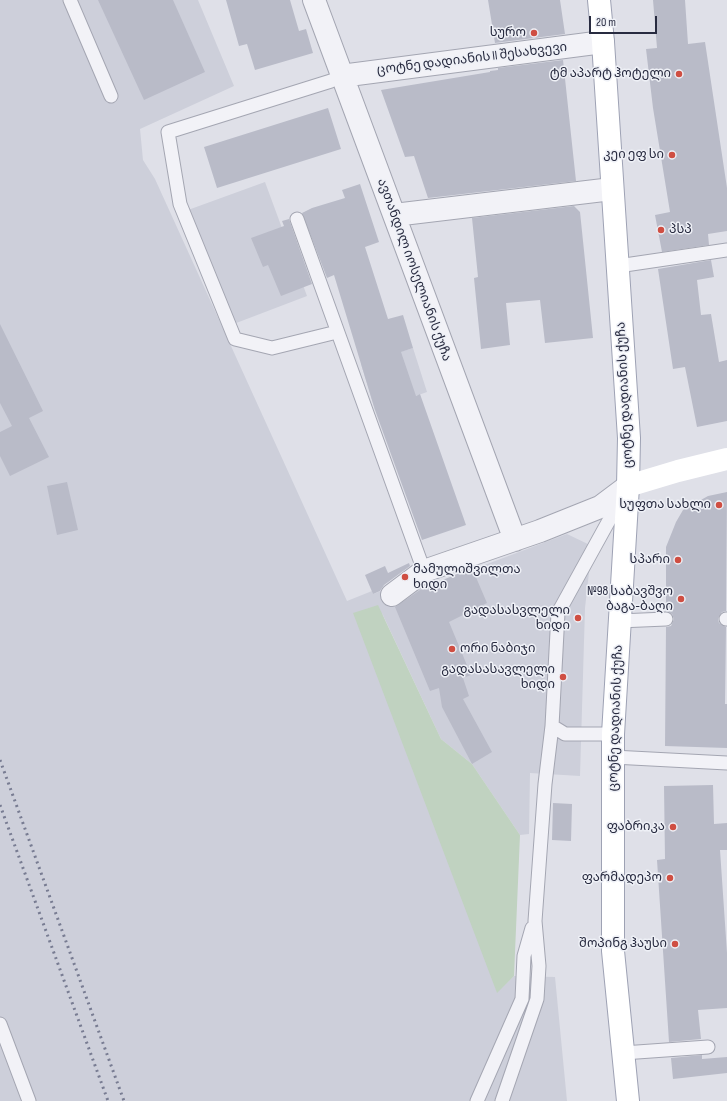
<!DOCTYPE html>
<meta charset="utf-8">
<style>
body{margin:0}
#map{position:relative;width:727px;height:1101px;overflow:hidden;background:#dfe0e8;font-family:"Sofia Sans Condensed",sans-serif}
canvas{display:block}
.scale{position:absolute;left:589px;top:16px;width:68px;height:18px;box-sizing:border-box;border:2px solid #282b40;border-top:0;padding-left:5px;font-size:12px;line-height:14px;white-space:nowrap;color:#282b40;-webkit-text-stroke:3px #eef0f6;paint-order:stroke}
</style>
<div id="map">
<canvas width="727" height="1101"></canvas>
<div class="scale">20 m</div>
</div>
<script>
const ctx = document.querySelector('canvas').getContext('2d');
ctx.lineJoin = 'round';
function fillPath(path, color) {
  ctx.fillStyle = color;
  ctx.fill(path, 'evenodd');
}
function poly(rows) {
  const path = new Path2D();
  for (const r of rows) {
    path.moveTo(r[0], r[1]);
    for (let i = 2; i < r.length; i += 2) path.lineTo(r[i], r[i + 1]);
  }
  return path;
}
function strokePath(path, color, width, dash) {
  ctx.strokeStyle = color;
  ctx.lineWidth = width;
  ctx.lineCap = dash ? 'butt' : 'round';
  ctx.setLineDash(dash || []);
  ctx.stroke(path);
}
function label(font, color, halo, rows, align = 'center') {
  ctx.font = font + ' "Sofia Sans Condensed","Noto Sans Georgian",sans-serif';
  ctx.lineWidth = 3;
  ctx.setLineDash([]);
  ctx.textBaseline = 'middle';
  ctx.strokeStyle = halo;
  ctx.fillStyle = color;
  for (const [text, x, y, turn = 0] of rows) {
    ctx.save();
    ctx.translate(x, y);
    ctx.rotate((+turn || 0) * Math.PI / 180);
    ctx.textAlign = isNaN(turn) ? turn : align;
    if (halo) ctx.strokeText(text, 0, 0);
    ctx.fillText(text, 0, 0);
    ctx.restore();
  }
}
fillPath(poly([
 [0,0,198,0,234,86,140,129,143,160,155,179,347,601,372,591,373,594,389,588,394,599,567,534,592,546,585,608,580,776,530,773,529,834,520,835,472,764,441,739,382,613,497,992,514,976,555,977,567,1101,0,1101],
 [265,182,307,296,231,325,188,210],
 [413,348,427,392,375,410,361,364]
]), '#cdcfda');
fillPath(poly([
 [378,605,441,739,472,764,520,835,514,976,497,993,353,613]
]), '#c0d2c0');
fillPath(poly([
 [98,0,173,0,205,72,144,100],
 [226,0,290,0,299,31,306,29,313,53,255,70,247,44,239,46],
 [488,0,560,0,565,34,495,43],
 [653,0,685,0,688,44,705,42,727,188,727,231,708,234,709,245,662,252,655,215,670,212,653,108,646,49,657,48],
 [563,60,576,181,428,198,414,156,405,157,381,90,490,72,490,71,498,70,498,68],
 [328,108,341,149,217,188,204,147],
 [360,184,379,242,365,247,388,319,403,315,413,348,401,352,416,396,420,394,466,525,422,540,375,410,334,275,327,278,302,213,312,208,345,198,342,190],
 [574,206,580,212,593,338,545,343,540,300,506,303,510,345,481,349,474,278,478,277,472,218],
 [289,219,312,284,281,296,268,265,263,267,251,238,284,226,282,221],
 [711,260,714,277,697,280,701,315,711,314,719,362,727,360,727,421,697,427,685,367,673,369,658,269],
 [0,324,43,411,29,418,49,457,10,476,0,456,0,432,12,426,0,403],
 [67,482,78,530,57,535,47,486],
 [727,492,726,611,722,612,718,619,719,623,726,627,725,704,727,704,727,748,665,746,666,627,671,626,674,619,672,614,666,611,666,547,676,522,683,510,708,496],
 [409,563,410,566,384,585,380,591,373,594,365,575,385,566,388,573],
 [472,568,487,603,449,622,471,675,463,678,469,696,463,699,492,752,472,764,442,707,439,688,430,691,395,607,423,588],
 [713,785,714,824,727,823,727,850,720,850,727,953,727,1008,698,1010,701,1039,669,1042,657,860,665,859,664,786],
 [553,803,572,804,571,841,552,840],
 [702,1055,702,1059,727,1057,727,1073,673,1079,671,1058]
]), '#b9bbc8');
const service = poly([
 [70,0,111,96],
 [297,219,424,571],
 [618,266,727,250],
 [337,332,272,348,235,339,180,204,168,132,331,81,341,76],
 [726,619,727,619],
 [619,621,666,619],
 [552,726,565,734,613,734],
 [613,757,727,763],
 [0,1024,29,1101],
 [623,1053,708,1047],
 [477,1101,522,999,524,956,532,928],
 [502,1101,537,999,539,966,535,921,545,784,552,726,558,613,623,495]
]);
const minor = poly([
 [314,0,515,540],
 [341,76,603,42],
 [394,215,612,189],
 [392,595,424,571,540,531,600,507,628,486]
]);
const primary = poly([
 [599,0,603,42,629,438,628,486,613,734,613,951,628,1101]
]);
strokePath(service, '#a4a6b2', 15);
strokePath(minor, '#a4a6b2', 24);
strokePath(primary, '#9ea2b4', 24);
strokePath(service, '#f2f2f7', 13);
strokePath(minor, '#f2f2f7', 22);
strokePath(poly([
 [628,486,678,471,727,459]
]), '#fff', 22);
strokePath(primary, '#fff', 22);
strokePath(poly([
 [0,760,124,1101],
 [0,805,108,1101]
]), '#787c92', 3, [2, 4]);
for (const [x, y, r, color] of [
 [534,33,4,"#cf4e42"],
 [679,74,4,"#cf4e42"],
 [672,155,4,"#cf4e42"],
 [661,230,4,"#cf4e42"],
 [719,505,4,"#cf4e42"],
 [678,560,4,"#cf4e42"],
 [405,577,4,"#cf4e42"],
 [681,599,4,"#cf4e42"],
 [578,618,4,"#cf4e42"],
 [452,649,4,"#cf4e42"],
 [563,677,4,"#cf4e42"],
 [673,827,4,"#cf4e42"],
 [670,878,4,"#cf4e42"],
 [675,944,4,"#cf4e42"]
]) {
  const dot = new Path2D();
  dot.arc(x, y, r, 0, 2 * Math.PI);
  ctx.fillStyle = color;
  ctx.fill(dot);
  strokePath(dot, '#eef0f6', 1.5);
}
label('13px', '#282b40', '#eef0f6', [
 ["სურო",526,33],
 ["ტმ აპარტ ჰოტელი",671,74],
 ["კეი ეფ სი",664,155],
 ["პსპ",669,230,"left"],
 ["სუფთა სახლი",711,505],
 ["სპარი",670,560],
 ["მამულიშვილთა",413,570,"left"],
 ["ხიდი",413,585,"left"],
 ["№98 საბავშვო",673,592],
 ["ბაგა-ბაღი",673,607],
 ["გადასასვლელი",570,611],
 ["ხიდი",570,626],
 ["ორი ნაბიჯი",460,649,"left"],
 ["გადასასავლელი",555,670],
 ["ხიდი",555,685],
 ["ფაბრიკა",665,827],
 ["ფარმადეპო",662,878],
 ["შოპინგ ჰაუსი",667,944]
], 'right');
label('13px', '#282b40', '#eef0f6', [
 ["ცოტნე დადიანის II შესახვევი",472,59,-7],
 ["ავთანდილ იოსელიანის ქუჩა",414,270,70],
 ["ცოტნე დადიანის ქუჩა",625,395,-93],
 ["ცოტნე დადიანის ქუჩა",616,718,-88]
]);
</script>
